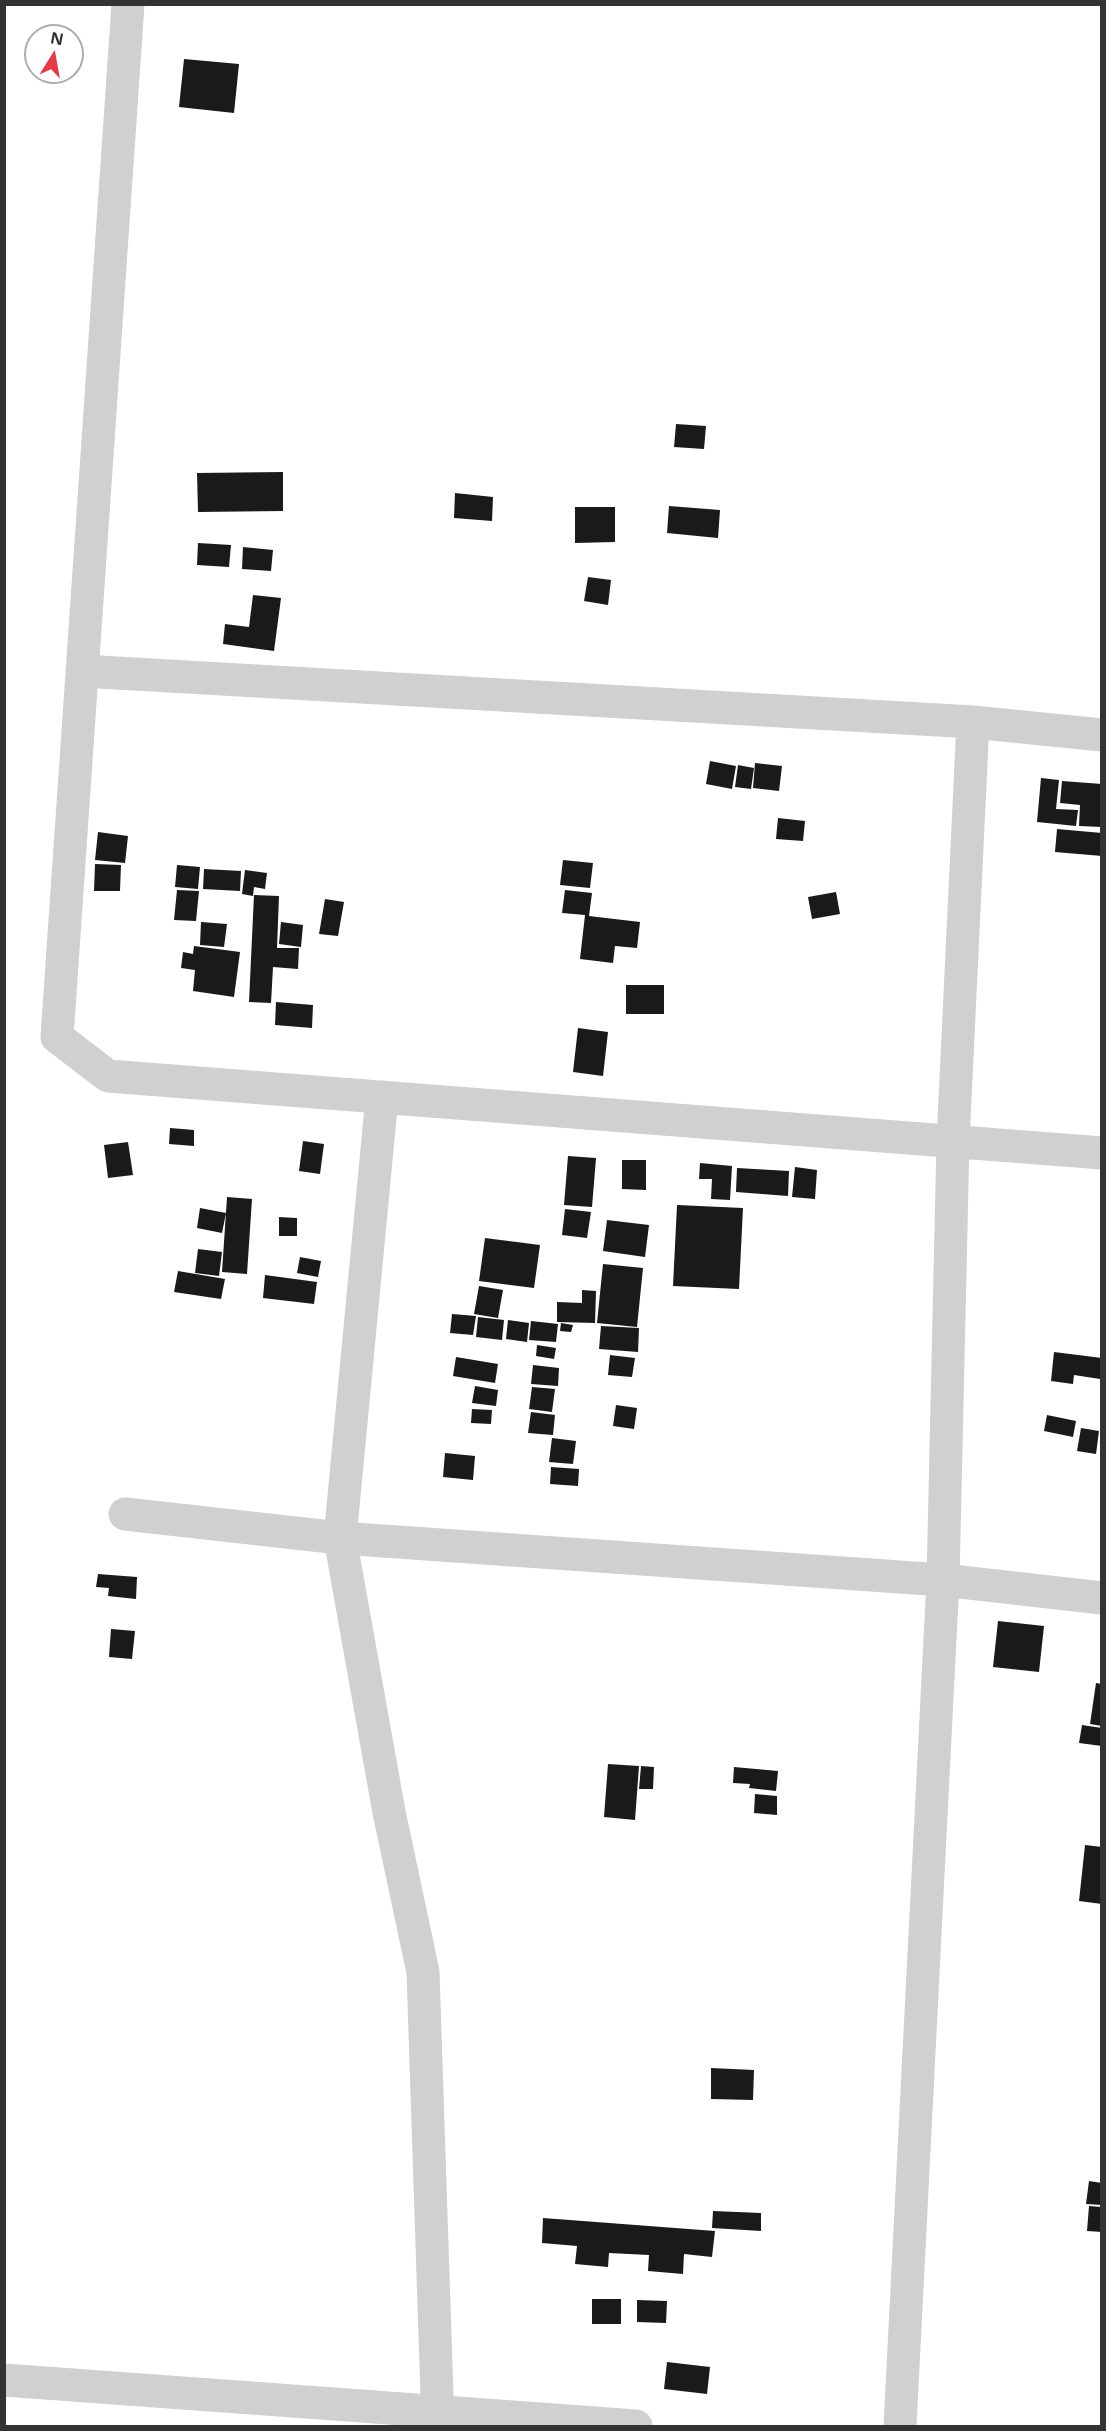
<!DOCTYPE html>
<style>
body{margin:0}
#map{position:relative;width:1106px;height:2431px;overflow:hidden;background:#fff;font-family:"Noto Sans",sans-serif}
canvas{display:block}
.frame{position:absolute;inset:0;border:6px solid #333;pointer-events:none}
.north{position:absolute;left:24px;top:24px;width:60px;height:60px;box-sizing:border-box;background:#fff;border:2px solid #adadad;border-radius:50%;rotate:11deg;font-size:16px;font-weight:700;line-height:24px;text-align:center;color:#333}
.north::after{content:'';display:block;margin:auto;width:21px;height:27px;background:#e63946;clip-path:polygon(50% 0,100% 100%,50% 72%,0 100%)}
</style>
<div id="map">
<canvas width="1106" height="2431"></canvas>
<div class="frame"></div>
<div class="north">N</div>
</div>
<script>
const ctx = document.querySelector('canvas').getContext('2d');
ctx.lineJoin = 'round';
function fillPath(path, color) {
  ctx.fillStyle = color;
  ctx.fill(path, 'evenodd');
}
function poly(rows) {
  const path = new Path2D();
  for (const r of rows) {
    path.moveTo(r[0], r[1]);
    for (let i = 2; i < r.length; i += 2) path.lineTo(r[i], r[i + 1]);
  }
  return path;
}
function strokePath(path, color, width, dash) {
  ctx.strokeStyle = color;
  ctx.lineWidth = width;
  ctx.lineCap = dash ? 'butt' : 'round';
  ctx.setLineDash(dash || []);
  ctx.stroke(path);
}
fillPath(poly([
 [184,59,239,64,234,113,179,107],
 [676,424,706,426,704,449,674,447],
 [283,472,283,511,198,512,197,473],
 [455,493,493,497,492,521,454,518],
 [669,506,720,510,718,538,667,533],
 [575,507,615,507,615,542,575,543],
 [198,543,231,545,229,567,197,565],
 [243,547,273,550,271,571,242,569],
 [588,577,611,580,608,605,584,601],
 [253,595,281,598,274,651,223,644,225,624,249,627],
 [710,761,736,766,732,789,706,784],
 [755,763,782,766,779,791,753,788],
 [738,765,754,768,751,789,735,787],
 [1041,778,1059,780,1056,809,1078,810,1076,826,1037,822],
 [1062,781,1102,784,1102,827,1079,826,1080,805,1060,803],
 [778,818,805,821,803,841,776,839],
 [1057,829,1102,833,1102,856,1055,852],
 [98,832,128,836,125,863,95,860],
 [563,860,593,863,590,888,560,885],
 [95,864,121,865,120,891,94,891],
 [177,865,200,867,198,889,175,887],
 [204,869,241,871,240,891,203,889],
 [245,870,267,873,265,889,254,887,253,896,242,894],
 [177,890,199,891,196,921,174,920],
 [565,890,592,893,589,916,640,922,637,948,615,946,613,963,580,959,585,915,562,913],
 [836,892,840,914,812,919,808,897],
 [254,895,279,896,277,948,299,948,298,969,273,967,271,1003,249,1002],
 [325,899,344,902,338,936,319,934],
 [201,922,227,924,224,947,200,945],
 [281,922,303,925,301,947,279,944],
 [194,946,240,952,234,997,193,991,195,970,181,968,183,952,193,954],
 [626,985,664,985,664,1014,626,1014],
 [276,1002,313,1005,312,1028,275,1025],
 [578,1028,608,1032,603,1076,573,1072],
 [170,1128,194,1130,194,1146,169,1144],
 [303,1141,324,1144,320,1174,299,1171],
 [128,1142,133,1175,108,1178,104,1145],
 [568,1156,596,1158,592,1207,564,1205],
 [622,1160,646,1160,646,1190,622,1189],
 [700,1163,732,1166,730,1200,711,1199,712,1179,699,1179],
 [795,1167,817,1170,815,1199,792,1197],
 [737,1168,789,1171,788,1196,736,1192],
 [227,1197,252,1199,247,1274,222,1272],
 [677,1205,743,1208,739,1289,673,1286],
 [200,1208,226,1213,222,1233,197,1228],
 [565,1209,591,1212,587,1238,562,1235],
 [279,1217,297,1218,297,1236,279,1236],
 [607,1220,649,1225,645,1257,603,1251],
 [485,1238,540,1245,534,1288,479,1281],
 [198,1249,222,1252,219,1276,195,1273],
 [300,1257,321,1261,318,1277,297,1273],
 [603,1264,643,1268,637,1327,597,1323],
 [178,1271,225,1279,221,1299,174,1292],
 [265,1275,317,1282,314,1304,263,1298],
 [479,1286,503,1290,498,1318,474,1314],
 [582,1290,596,1291,595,1323,557,1322,557,1302,582,1303],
 [452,1314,476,1316,473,1335,450,1333],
 [478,1317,504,1320,502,1340,476,1337],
 [508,1320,529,1323,527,1342,506,1339],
 [531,1321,558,1324,556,1342,529,1340],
 [561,1323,573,1325,571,1332,560,1331],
 [601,1326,639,1328,638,1352,599,1349],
 [537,1345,556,1348,554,1359,536,1356],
 [1054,1352,1102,1358,1100,1379,1074,1375,1073,1384,1051,1381],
 [610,1355,635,1358,632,1377,608,1375],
 [456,1357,498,1364,495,1383,453,1376],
 [533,1365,559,1368,558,1386,531,1384],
 [475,1386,498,1390,496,1406,472,1403],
 [532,1387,555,1389,552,1412,529,1409],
 [616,1405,637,1408,634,1429,613,1426],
 [472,1409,492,1410,491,1424,471,1423],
 [531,1412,555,1415,553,1435,528,1433],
 [1047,1415,1076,1421,1073,1437,1044,1431],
 [1081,1428,1099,1431,1096,1454,1077,1451],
 [552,1438,576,1441,573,1464,549,1462],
 [445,1453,475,1456,473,1480,443,1477],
 [551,1467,579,1469,578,1486,550,1484],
 [98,1574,137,1577,136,1599,108,1596,109,1588,96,1587],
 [998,1621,1044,1626,1039,1672,993,1667],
 [111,1629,135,1631,132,1659,109,1657],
 [1096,1683,1102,1684,1102,1726,1090,1724],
 [1082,1725,1102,1728,1102,1746,1079,1743],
 [608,1764,639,1766,635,1820,604,1817],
 [641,1766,654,1767,653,1789,639,1789],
 [734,1767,778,1771,776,1791,749,1788,750,1784,733,1783],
 [755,1794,777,1796,777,1815,754,1813],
 [1085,1845,1102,1847,1102,1904,1079,1901],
 [711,2068,754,2070,753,2100,711,2099],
 [1089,2181,1102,2183,1102,2205,1086,2204],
 [1089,2206,1102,2207,1102,2232,1087,2231],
 [713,2211,761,2213,761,2231,712,2228],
 [543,2218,715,2231,712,2257,684,2254,683,2274,648,2271,649,2255,609,2253,608,2267,575,2264,577,2246,542,2243],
 [592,2299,621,2299,621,2324,592,2324],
 [637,2300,667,2301,666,2323,637,2322],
 [667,2362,710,2367,707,2394,664,2389]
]), '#1a1a1a');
strokePath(poly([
 [128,4,57,1037,108,1076,1102,1153],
 [82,671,973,722,1102,735],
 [382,1097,340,1538,389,1812,423,1972,438,2426],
 [125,1514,340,1538,943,1580,1102,1598],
 [4,2380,636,2426],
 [900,2426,943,1580,953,1141,973,722]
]), '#d0d0d0', 33);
</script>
